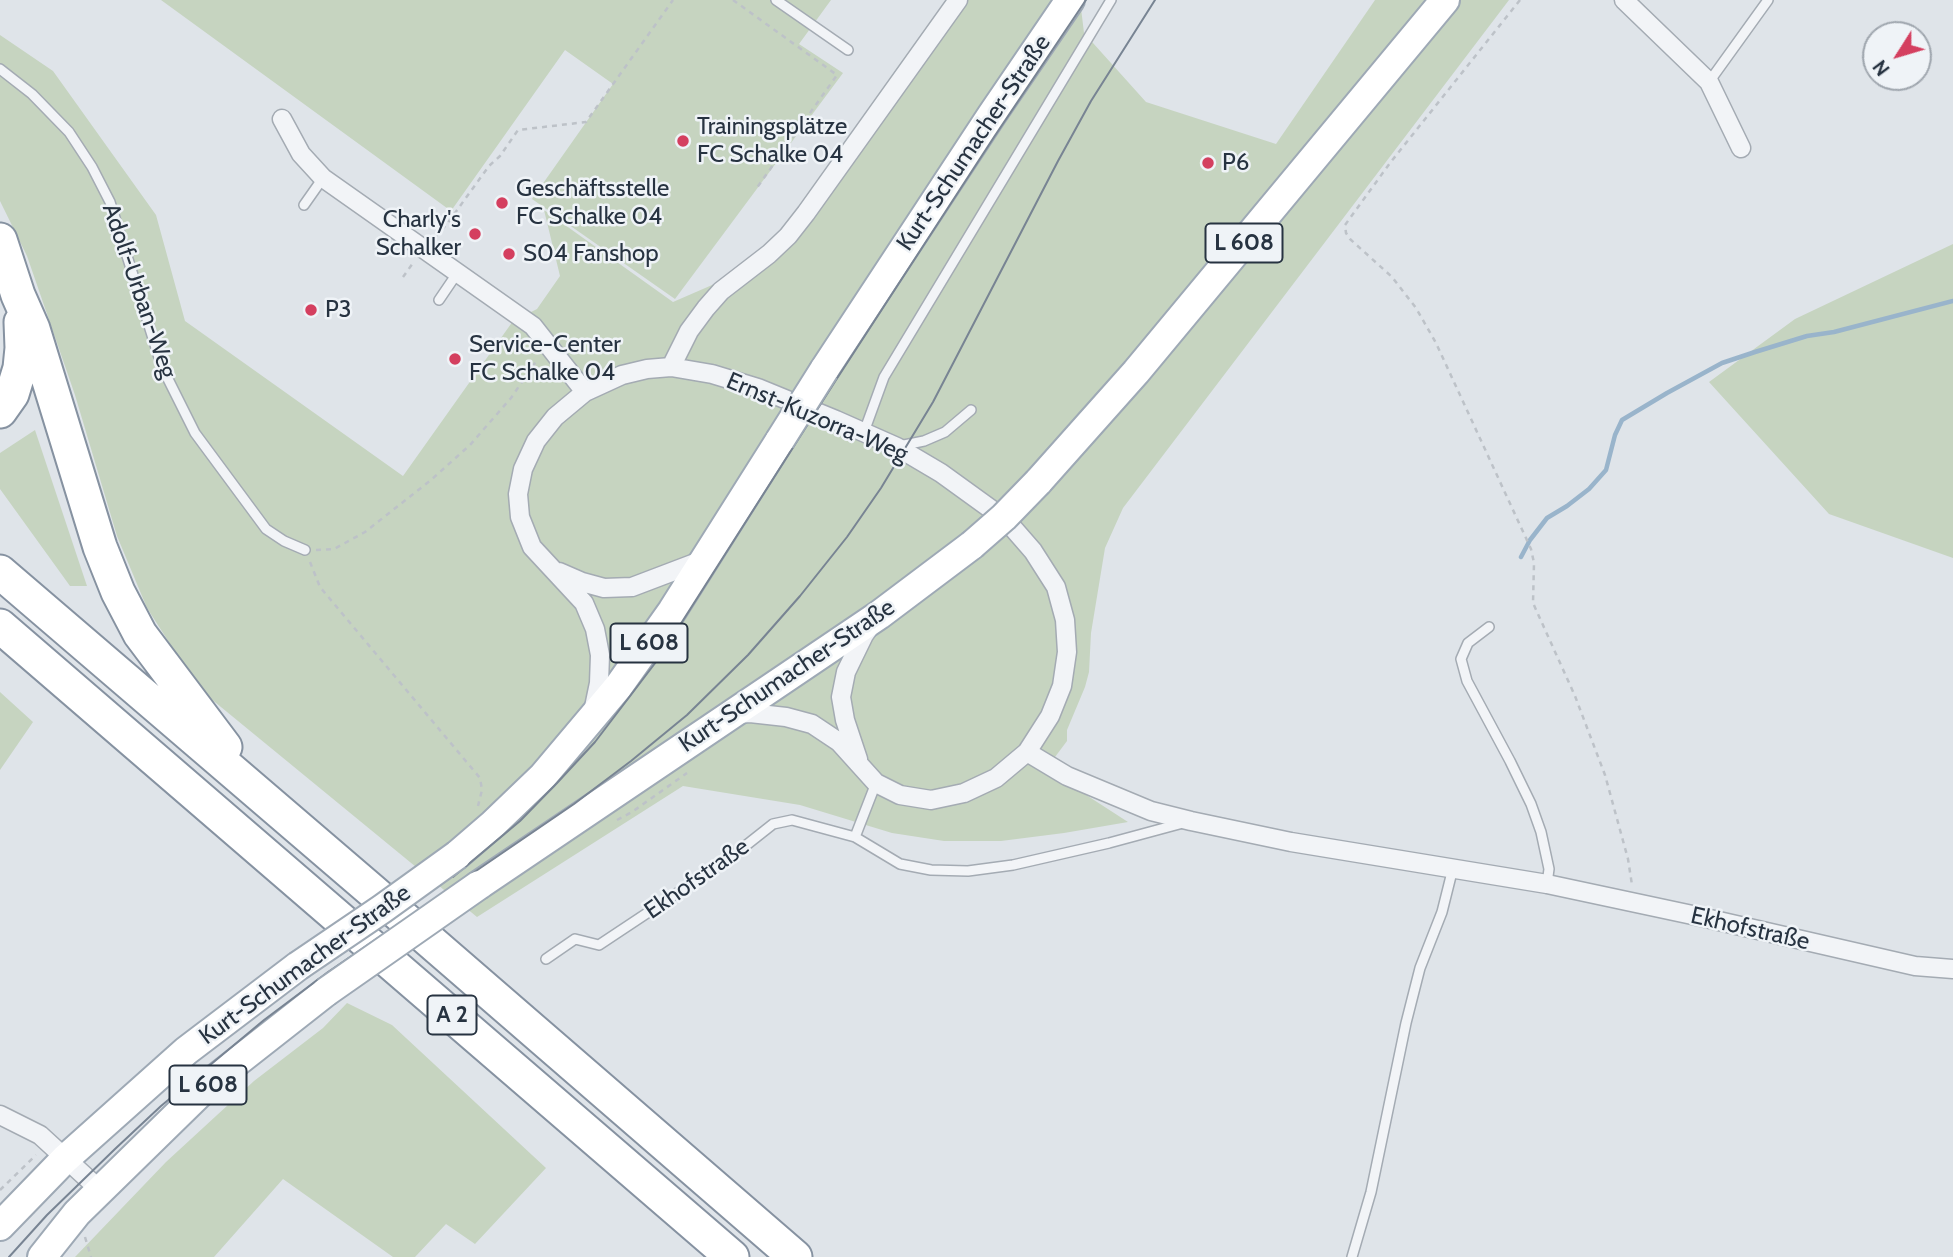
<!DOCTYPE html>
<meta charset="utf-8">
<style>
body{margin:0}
#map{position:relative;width:1953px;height:1257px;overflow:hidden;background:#dfe4e9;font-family:Cabin,sans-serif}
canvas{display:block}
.north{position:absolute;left:1862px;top:21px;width:70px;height:70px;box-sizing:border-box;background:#eff3f7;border:2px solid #9fa6ae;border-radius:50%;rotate:233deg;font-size:19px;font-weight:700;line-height:28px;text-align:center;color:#273341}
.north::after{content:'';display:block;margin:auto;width:24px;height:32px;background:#d43f5f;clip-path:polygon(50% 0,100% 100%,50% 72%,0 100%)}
</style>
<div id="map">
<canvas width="1953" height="1257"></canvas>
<div class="north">N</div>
</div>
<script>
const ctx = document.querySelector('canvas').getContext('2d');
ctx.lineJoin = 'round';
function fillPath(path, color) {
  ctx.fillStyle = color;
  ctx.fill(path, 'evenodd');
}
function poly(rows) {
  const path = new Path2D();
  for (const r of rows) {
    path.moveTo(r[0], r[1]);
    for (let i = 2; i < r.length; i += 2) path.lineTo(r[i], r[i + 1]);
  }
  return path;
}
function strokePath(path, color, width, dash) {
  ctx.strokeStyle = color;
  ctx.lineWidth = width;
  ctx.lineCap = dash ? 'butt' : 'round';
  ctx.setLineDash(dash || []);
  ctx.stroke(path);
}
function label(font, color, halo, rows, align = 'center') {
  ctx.font = font + ' Cabin,sans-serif';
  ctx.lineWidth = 5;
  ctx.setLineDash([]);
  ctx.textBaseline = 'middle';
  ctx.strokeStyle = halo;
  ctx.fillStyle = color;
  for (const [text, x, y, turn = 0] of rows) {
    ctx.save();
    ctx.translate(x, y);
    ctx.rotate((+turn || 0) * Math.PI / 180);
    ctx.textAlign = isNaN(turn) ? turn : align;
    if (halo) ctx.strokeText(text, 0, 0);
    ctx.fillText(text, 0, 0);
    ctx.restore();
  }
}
fillPath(poly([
 [161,0,831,0,799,44,843,73,675,299,532,199,613,84,565,50,451,211],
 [959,0,1080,0,1084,33,1146,102,1276,144,1375,0,1509,0,1123,508,1105,548,1091,633,1089,672,1085,687,1067,730,1067,741,1046,769,1128,822,1064,833,1001,841,944,841,892,833,800,805,683,786,477,917,199,689,147,608,117,536,75,395,27,256,0,201,0,35,53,71,156,215,185,321,403,476,513,321,537,309,560,276,544,210,673,302,742,272,788,238],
 [1953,244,1953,558,1829,514,1709,382,1795,319],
 [35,430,87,586,70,586,0,489,0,453],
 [0,692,33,722,0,770],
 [347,1003,392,1025,546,1168,475,1244,446,1224,415,1257,393,1257,283,1179,214,1257,75,1257,166,1162,254,1081,323,1028]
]), '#c6d4c0');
strokePath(poly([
 [1521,557,1530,540,1547,518,1567,506,1589,489,1606,470,1615,435,1622,420,1667,393,1722,363,1755,352,1807,336,1834,332,1953,301]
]), '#99b4cb', 4.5);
const lane = poly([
 [776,0,848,50],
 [0,69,32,94,69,132,92,167,110,202,162,367,195,433,266,529,284,541,305,550],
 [1709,82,1768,0],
 [304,205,323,178],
 [439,300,458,272],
 [864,432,884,377,1111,0],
 [899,446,924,441,945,432,971,410],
 [1489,627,1468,643,1461,659,1467,681,1510,761,1531,804,1541,832,1549,869,1547,884],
 [855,837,900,864,931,870,968,871,1013,865,1109,843,1183,823],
 [546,959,575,939,599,945,730,858,773,824,792,820,855,837,876,783],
 [1352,1257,1371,1192,1406,1023,1420,968,1442,912,1453,868]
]);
const street = poly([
 [1624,0,1709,82,1741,148],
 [282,119,301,154,323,178,533,326,585,392],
 [671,367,689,331,706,308,721,291,769,254,788,236,806,213,958,0],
 [559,572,582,582,604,588,632,587,703,560],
 [593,712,599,683,600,655,595,629,584,603,532,547,520,517,518,494,523,469,536,441,555,417,585,392,622,375,647,369,671,367,712,374,758,388,836,420,897,447,941,473,1006,520,1033,551,1056,587,1065,620,1067,652,1062,686,1050,716,1027,752,996,778,964,793,931,800,900,795,876,783,839,742,812,724,786,717,750,713,737,714],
 [1027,752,1067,776,1151,811,1191,821,1291,842,1547,884,1697,916,1915,966,1953,969],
 [858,759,845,720,841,697,846,672,864,635,871,625],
 [0,1115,40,1135,100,1190]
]);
const primary = poly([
 [824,370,991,116,1070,0],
 [1038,482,1136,372,1445,0],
 [457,855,493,824,543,776,618,687,672,611,780,440],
 [479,885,879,615,972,545],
 [0,1226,65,1159,186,1051,298,966],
 [42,1257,77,1213,210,1083,326,992]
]);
const highway = poly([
 [0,240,18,295,33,329,100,547,118,592,140,634,225,747],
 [0,411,12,394,20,368,22,348,21,322],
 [0,572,371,890,795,1257],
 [0,626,732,1257]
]);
strokePath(lane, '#a4abb3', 12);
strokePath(street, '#a4abb3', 21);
strokePath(primary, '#9ea9b5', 32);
strokePath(highway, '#8692a1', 37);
strokePath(poly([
 [733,0,837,75,756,189],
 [1520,0,1390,163,1345,225,1346,233,1350,239,1392,277,1416,308,1436,343,1531,549,1534,563,1533,603,1575,696,1605,775,1628,859,1632,885],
 [435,237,447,224,489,166,500,156,518,130,586,122,673,0],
 [403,277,413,263],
 [316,550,334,549,365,532,431,480,470,445,511,398,537,360],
 [310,562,320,587,480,778,482,790,478,806],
 [617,820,632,812,687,773],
 [0,1190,36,1155],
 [85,1237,91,1257]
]), '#bdc2c8', 2.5, [5, 5]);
strokePath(lane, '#f2f4f7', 9);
strokePath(street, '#f2f4f7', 18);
strokePath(primary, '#fff', 28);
strokePath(highway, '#fff', 33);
strokePath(poly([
 [453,877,520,821,557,783,595,742,659,658,836,380,994,137,1086,0],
 [9,1257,47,1215,115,1149,161,1106,264,1020,328,972,574,804,631,761,687,715,748,655,800,596,847,537,881,488,933,402,1058,161,1091,101,1155,0]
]), '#788493', 2);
const primaryBridge = poly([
 [780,440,824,370],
 [972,545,1004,517,1038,482],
 [298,966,382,909,457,855],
 [326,992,479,885]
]);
strokePath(primaryBridge, '#9ea9b5', 32, []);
strokePath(primaryBridge, '#fff', 28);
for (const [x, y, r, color] of [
 [683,141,7,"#d43f5f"],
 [1208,163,7,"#d43f5f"],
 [502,203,7,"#d43f5f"],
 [475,234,7,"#d43f5f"],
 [509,254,7,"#d43f5f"],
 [311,310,7,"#d43f5f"],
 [455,359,7,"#d43f5f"]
]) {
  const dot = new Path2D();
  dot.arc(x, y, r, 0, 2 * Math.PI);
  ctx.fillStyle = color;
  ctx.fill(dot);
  strokePath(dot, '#eff3f7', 2.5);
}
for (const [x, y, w] of [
 [1244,243,77],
 [649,643,77],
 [452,1015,49],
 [208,1085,77]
]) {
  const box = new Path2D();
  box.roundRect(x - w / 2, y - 19.5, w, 39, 5);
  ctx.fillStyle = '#eff3f7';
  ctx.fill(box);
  strokePath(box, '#273341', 2);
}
label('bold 23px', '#273341', null, [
 ["L 608",1244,243],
 ["L 608",649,643],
 ["A 2",452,1015],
 ["L 608",208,1085]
]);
label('24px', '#273341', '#eff3f7', [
 ["Trainingsplätze",697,127],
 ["FC Schalke 04",697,155],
 ["P6",1222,163],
 ["Geschäftsstelle",516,189],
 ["FC Schalke 04",516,217],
 ["Charly's",461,220,"right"],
 ["Schalker",461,248,"right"],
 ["S04 Fanshop",523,254],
 ["P3",325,310],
 ["Service-Center",469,345],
 ["FC Schalke 04",469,373]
], 'left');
label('24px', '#273341', '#eff3f7', [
 ["Kurt-Schumacher-Straße",974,143,-56],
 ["Adolf-Urban-Weg",139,291,71],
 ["Ernst-Kuzorra-Weg",817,418,23],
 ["Kurt-Schumacher-Straße",787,676,-34],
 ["Ekhofstraße",697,879,-35],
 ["Ekhofstraße",1750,929,13],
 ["Kurt-Schumacher-Straße",305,965,-36]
]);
</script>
